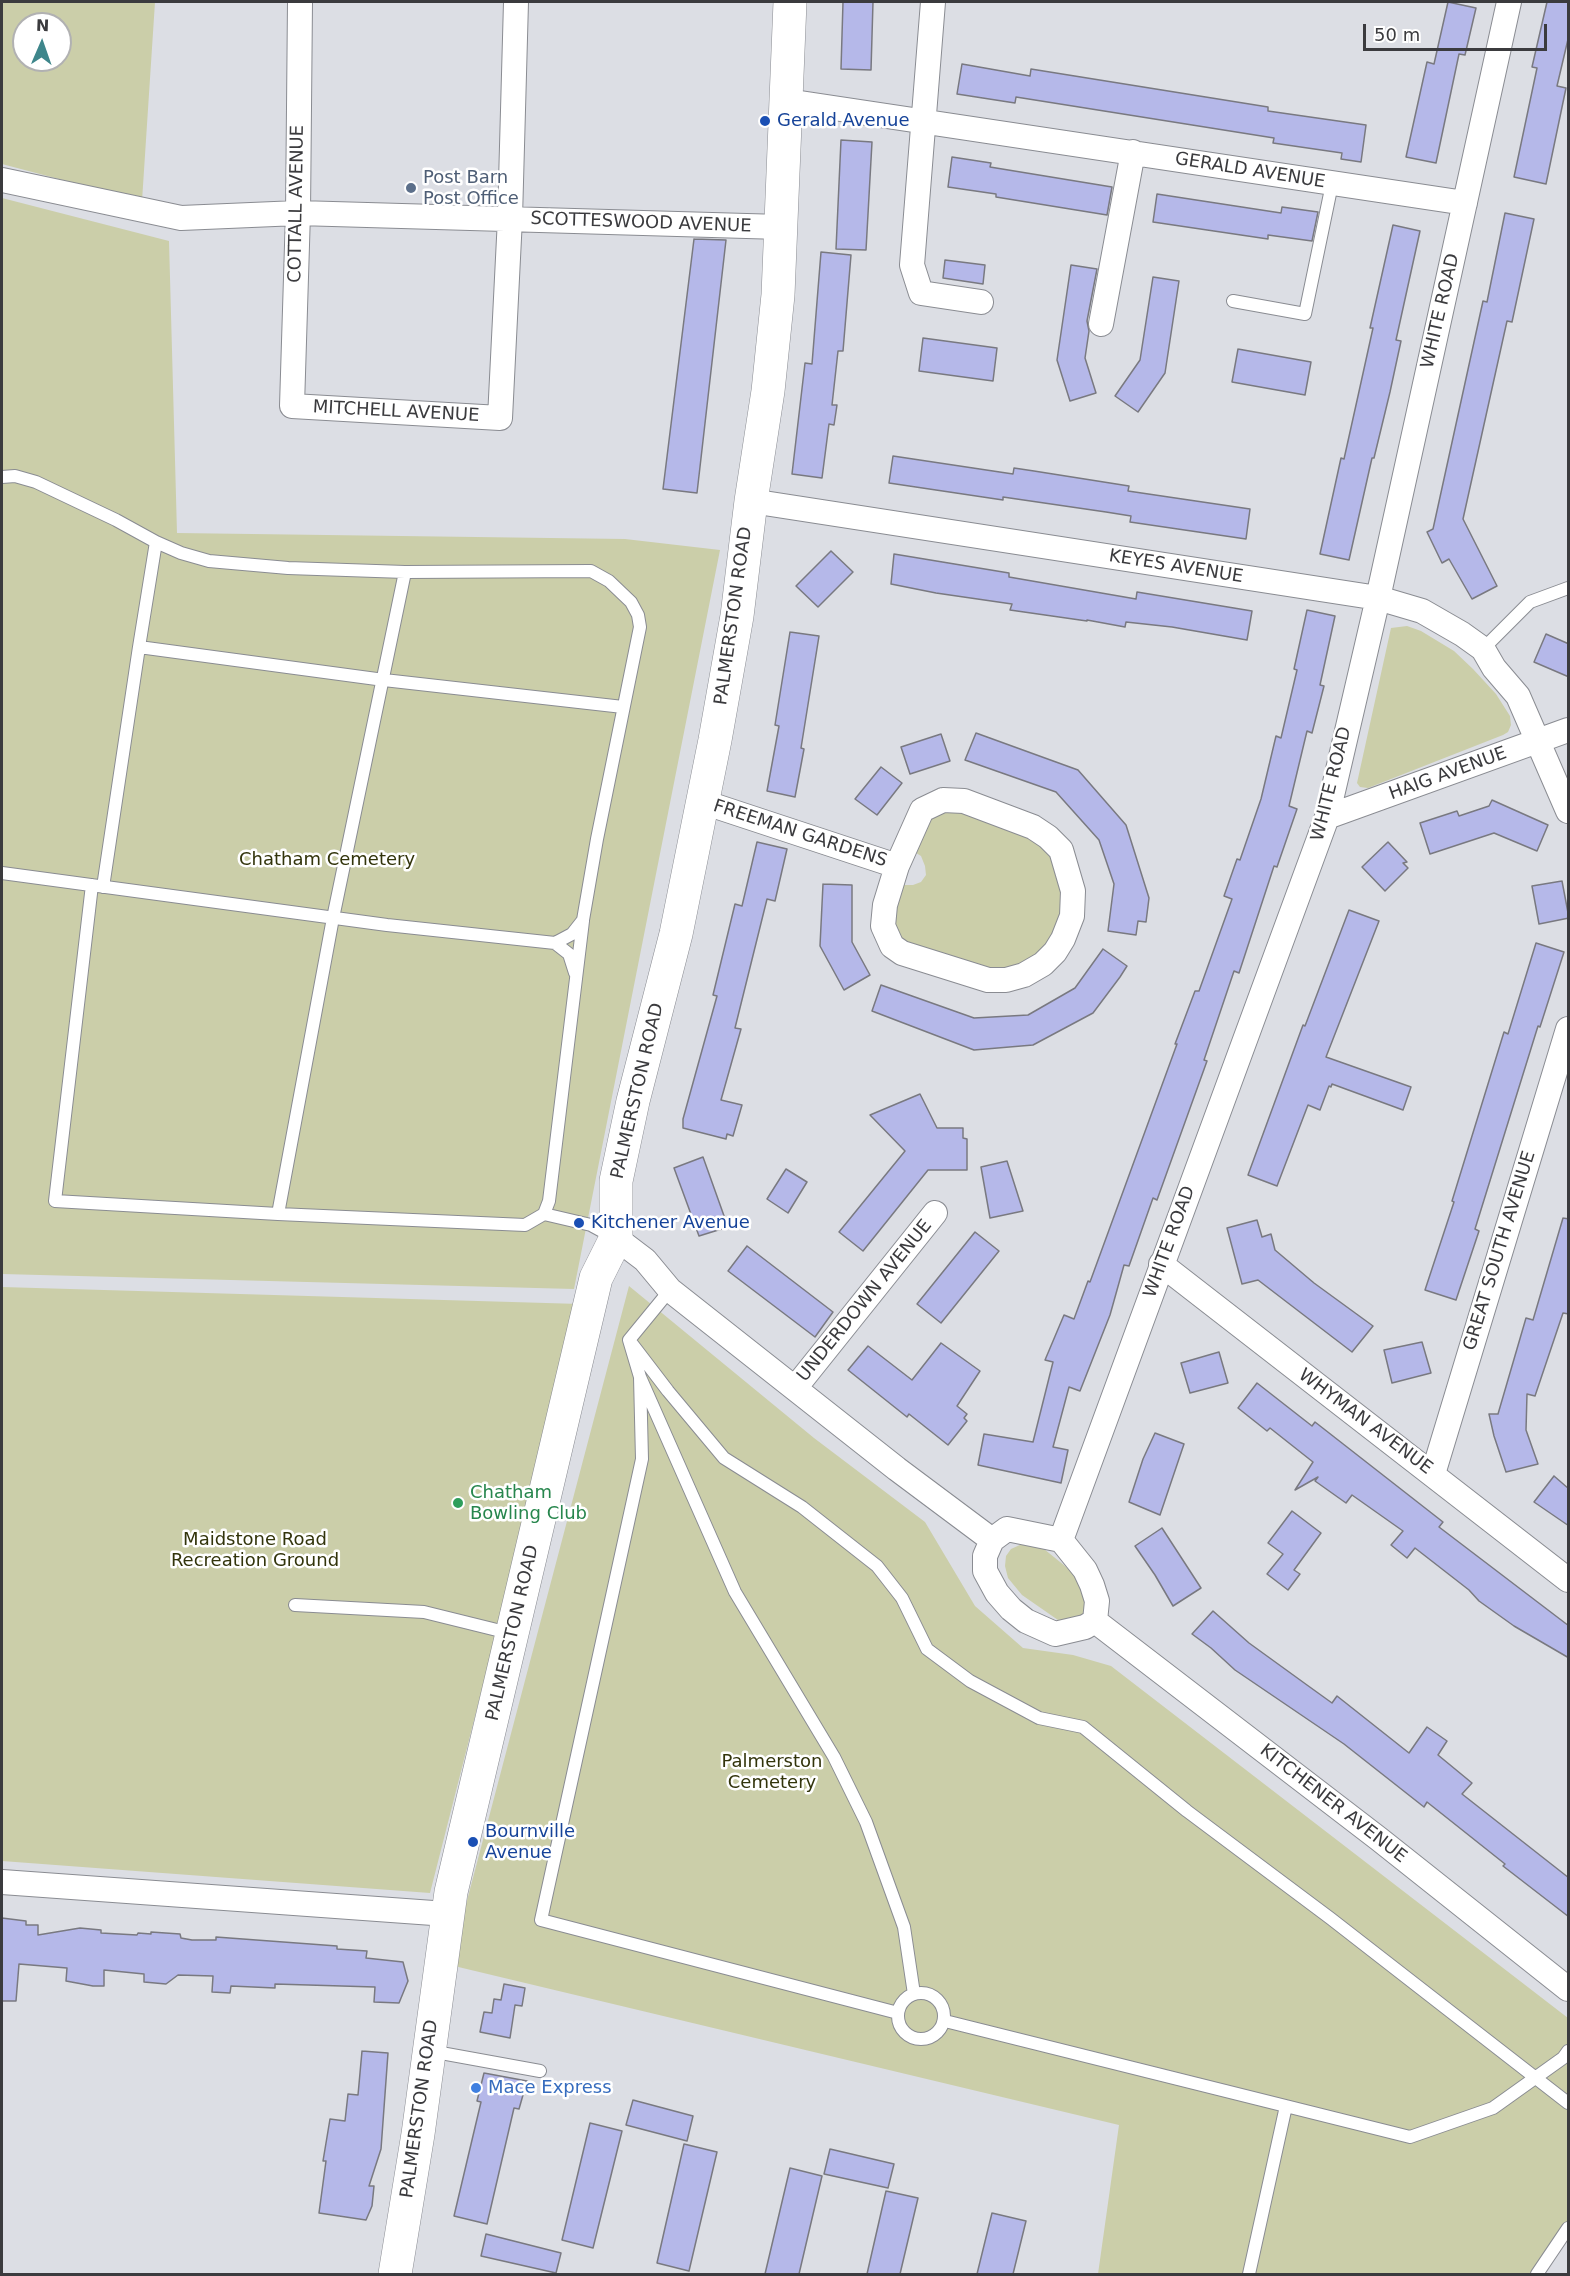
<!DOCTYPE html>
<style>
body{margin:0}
#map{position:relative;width:1570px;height:2276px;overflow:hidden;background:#dcdee4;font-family:"DejaVu Sans",sans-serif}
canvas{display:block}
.frame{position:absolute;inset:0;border:3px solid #3b3b3e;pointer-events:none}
.north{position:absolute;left:12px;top:12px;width:60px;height:60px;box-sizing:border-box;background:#fff;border:2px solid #b1b1b2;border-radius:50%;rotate:2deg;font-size:16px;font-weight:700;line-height:24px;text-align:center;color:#3b3b3e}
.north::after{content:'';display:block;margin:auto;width:21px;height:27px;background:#3e868b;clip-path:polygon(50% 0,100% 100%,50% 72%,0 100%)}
.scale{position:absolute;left:1363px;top:24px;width:184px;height:27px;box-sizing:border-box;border:3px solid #3b3b3e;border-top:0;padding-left:8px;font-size:18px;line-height:21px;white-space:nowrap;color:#3b3b3e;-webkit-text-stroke:4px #fff;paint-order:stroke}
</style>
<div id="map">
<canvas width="1570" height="2276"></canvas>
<div class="frame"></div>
<div class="north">N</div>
<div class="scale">50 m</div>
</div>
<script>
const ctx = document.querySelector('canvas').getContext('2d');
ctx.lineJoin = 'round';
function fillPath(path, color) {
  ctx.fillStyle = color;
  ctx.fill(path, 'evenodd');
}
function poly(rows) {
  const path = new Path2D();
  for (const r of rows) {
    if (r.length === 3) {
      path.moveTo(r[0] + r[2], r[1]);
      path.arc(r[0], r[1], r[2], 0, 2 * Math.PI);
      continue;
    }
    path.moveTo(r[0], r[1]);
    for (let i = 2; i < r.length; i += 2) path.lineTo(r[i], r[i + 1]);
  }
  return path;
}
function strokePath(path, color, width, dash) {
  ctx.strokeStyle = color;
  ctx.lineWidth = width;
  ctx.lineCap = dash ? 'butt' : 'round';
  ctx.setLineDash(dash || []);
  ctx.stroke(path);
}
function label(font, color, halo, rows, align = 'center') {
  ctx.font = font + ' "DejaVu Sans",sans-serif';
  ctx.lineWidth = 5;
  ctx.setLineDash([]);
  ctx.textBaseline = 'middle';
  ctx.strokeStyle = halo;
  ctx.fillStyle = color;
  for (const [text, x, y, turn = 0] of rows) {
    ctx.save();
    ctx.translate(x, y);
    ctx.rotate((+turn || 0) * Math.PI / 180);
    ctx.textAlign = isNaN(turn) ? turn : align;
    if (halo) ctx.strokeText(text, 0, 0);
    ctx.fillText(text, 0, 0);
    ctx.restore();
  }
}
fillPath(poly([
 [2,2,155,2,142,201,2,164],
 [24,24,60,24,60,60,24,60],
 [2,198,169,241,177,533,625,539,720,550,574,1289,2,1274],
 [1407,626,1421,631,1454,651,1473,669,1496,694,1510,716,1511,725,1508,732,1503,735,1368,788,1360,787,1357,783,1391,628],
 [965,811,1035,839,1051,857,1058,871,1064,907,1050,945,1029,962,989,973,902,941,893,925,901,885,913,885,921,882,926,875,925,866,921,856,913,851,929,819,944,812],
 [629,1286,814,1438,925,1522,975,1606,1023,1648,1073,1655,1111,1666,1568,2018,1568,2228,1537,2274,1098,2274,1119,2125,450,1965],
 [2,1287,580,1304,430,1893,2,1861],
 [1022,1544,1032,1545,1044,1549,1065,1566,1080,1581,1090,1596,1086,1612,1079,1618,1058,1620,1022,1595,1008,1578,1005,1566,1006,1556,1011,1549]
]), '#cbcea9');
const building = poly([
 [843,2,873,2,871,70,841,69,843,2],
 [1448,2,1476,8,1465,55,1459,54,1436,163,1406,157,1427,62,1434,64,1448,2],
 [1547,2,1569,2,1569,35,1557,86,1566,88,1546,184,1514,177,1537,68,1532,67,1547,2],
 [962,64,1030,76,1031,69,1268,107,1268,111,1366,125,1361,162,1341,159,1342,153,1273,143,1274,138,1016,97,1015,103,957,94,962,64],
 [841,140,872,142,866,250,836,249,841,140],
 [952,157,991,163,990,167,1112,187,1107,215,996,197,996,194,948,187,952,157],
 [1157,194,1281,213,1282,207,1318,212,1312,241,1268,235,1268,239,1153,222,1157,194],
 [1505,213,1534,219,1512,322,1507,321,1463,519,1497,586,1472,599,1449,559,1442,563,1427,532,1433,529,1483,301,1487,302,1505,213],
 [1393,225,1420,231,1396,340,1401,341,1390,392,1374,458,1372,458,1349,560,1320,554,1341,458,1344,459,1358,396,1373,328,1370,328,1393,225],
 [694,239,726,240,697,493,663,489,694,239],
 [821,252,851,255,843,351,838,351,832,405,837,405,834,425,829,424,822,478,792,474,805,363,812,364,821,252],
 [945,260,985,265,983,284,943,278,945,260],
 [1071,265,1097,269,1087,321,1089,331,1085,358,1096,393,1070,401,1057,360,1071,265],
 [1153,277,1179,281,1165,373,1138,412,1115,396,1140,360,1153,277],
 [923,338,997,348,993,381,919,371,923,338],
 [1238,349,1311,362,1305,395,1232,382,1238,349],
 [893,456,1013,474,1014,468,1034,471,1129,486,1128,491,1250,509,1246,539,1130,522,1131,516,1106,512,1003,497,1003,500,889,483,893,456],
 [831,551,853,572,818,607,796,586,831,551],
 [894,554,1009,573,1009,577,1136,599,1137,592,1252,611,1247,640,1172,627,1126,622,1125,627,1087,620,1087,621,1010,610,1012,604,936,593,891,584,894,554],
 [1307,610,1335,616,1320,685,1324,686,1312,733,1307,731,1289,806,1297,809,1277,867,1274,866,1239,973,1234,971,1204,1060,1207,1061,1157,1200,1153,1198,1129,1266,1124,1265,1110,1315,1080,1391,1069,1387,1053,1447,1068,1450,1061,1483,978,1465,984,1434,1033,1442,1053,1362,1045,1360,1064,1315,1074,1319,1088,1281,1090,1282,1177,1044,1175,1044,1195,991,1199,991,1232,899,1224,896,1237,859,1240,860,1261,799,1276,736,1281,738,1297,670,1294,669,1307,610],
 [790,632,819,636,801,748,804,749,795,797,767,791,779,726,775,725,790,632],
 [1546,634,1569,644,1569,677,1534,662,1546,634],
 [976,733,1078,770,1126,825,1149,898,1146,922,1138,921,1136,935,1108,931,1114,884,1099,840,1056,792,965,760,976,733],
 [941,734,950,761,910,774,901,747,941,734],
 [881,767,902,783,877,815,855,799,881,767],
 [1492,800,1548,825,1537,851,1494,833,1430,854,1420,823,1457,811,1459,816,1489,806,1492,800],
 [757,842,787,849,775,901,767,899,735,1028,741,1029,721,1100,742,1105,733,1136,727,1134,726,1139,683,1128,683,1119,717,996,713,995,735,904,742,906,757,842],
 [1388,842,1407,862,1403,863,1408,868,1385,891,1362,867,1388,842],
 [1562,881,1569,918,1539,924,1532,886,1562,881],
 [823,884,852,885,852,942,870,975,844,990,820,946,823,884],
 [1349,910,1379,921,1326,1057,1411,1087,1403,1110,1332,1084,1331,1087,1329,1086,1320,1110,1308,1105,1277,1186,1248,1175,1303,1025,1305,1026,1349,910],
 [1536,943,1564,952,1540,1027,1538,1026,1475,1229,1479,1231,1456,1300,1425,1290,1454,1202,1452,1201,1504,1032,1508,1034,1536,943],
 [1103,949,1127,966,1120,977,1093,1013,1033,1045,974,1050,872,1011,881,985,974,1018,1028,1015,1075,988,1103,949],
 [920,1094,937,1128,963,1128,963,1138,967,1139,967,1170,928,1170,863,1251,839,1232,905,1151,870,1115,920,1094],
 [703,1157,728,1227,699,1236,674,1168,703,1157],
 [1007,1161,1023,1211,990,1218,981,1167,1007,1161],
 [786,1169,807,1182,788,1213,767,1199,786,1169],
 [1563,1218,1569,1219,1569,1314,1563,1313,1535,1396,1527,1394,1526,1430,1538,1464,1506,1472,1494,1436,1489,1414,1498,1414,1526,1318,1533,1320,1563,1218],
 [1257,1220,1262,1237,1271,1234,1275,1250,1314,1283,1373,1326,1352,1352,1258,1280,1242,1284,1227,1228,1257,1220],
 [975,1232,999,1251,941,1323,917,1304,975,1232],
 [747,1246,833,1312,815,1337,728,1271,747,1246],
 [1422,1342,1431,1373,1392,1383,1384,1350,1422,1342],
 [941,1343,980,1371,957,1406,967,1414,964,1418,967,1421,948,1445,909,1414,907,1417,848,1370,868,1346,912,1380,941,1343],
 [1219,1352,1228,1383,1190,1393,1181,1363,1219,1352],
 [1257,1383,1312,1426,1315,1422,1443,1522,1439,1527,1569,1626,1569,1658,1514,1626,1479,1601,1469,1590,1415,1548,1407,1558,1391,1545,1403,1531,1352,1495,1346,1503,1315,1481,1318,1477,1295,1490,1313,1462,1270,1428,1267,1431,1238,1408,1257,1383],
 [1155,1433,1184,1444,1160,1515,1129,1502,1143,1459,1155,1433],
 [1554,1476,1569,1489,1569,1526,1534,1502,1554,1476],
 [1292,1511,1321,1533,1294,1570,1300,1574,1288,1590,1267,1574,1283,1554,1268,1543,1292,1511],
 [1162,1528,1201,1588,1173,1606,1155,1575,1135,1546,1162,1528],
 [1213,1611,1249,1643,1307,1685,1332,1703,1337,1696,1409,1753,1427,1727,1447,1741,1438,1755,1472,1783,1462,1794,1569,1878,1569,1917,1503,1866,1505,1864,1427,1802,1424,1807,1344,1744,1235,1670,1211,1648,1192,1634,1213,1611],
 [2,1918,26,1921,26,1925,38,1925,38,1935,80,1928,101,1930,101,1933,137,1935,138,1933,151,1934,151,1932,180,1934,181,1938,192,1940,216,1940,216,1937,337,1946,337,1949,367,1951,366,1958,403,1962,408,1981,399,2003,374,2002,375,1987,275,1984,275,1988,231,1986,230,1993,212,1992,213,1976,178,1975,166,1984,144,1982,144,1974,104,1970,104,1986,93,1986,66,1981,67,1968,19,1964,16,2001,2,2001,2,1918],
 [504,1984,525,1988,522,2006,515,2005,510,2038,480,2032,484,2012,492,2013,494,1999,501,2000,504,1984],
 [362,2051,388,2053,381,2149,369,2186,374,2186,372,2206,366,2220,319,2213,326,2161,323,2161,330,2119,345,2121,348,2094,358,2095,362,2051],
 [484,2073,527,2081,519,2109,514,2108,487,2224,454,2216,481,2102,477,2101,484,2073],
 [633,2100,693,2116,687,2141,626,2125,633,2100],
 [590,2123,622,2131,593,2248,562,2240,590,2123],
 [684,2144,717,2152,689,2271,657,2263,684,2144],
 [830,2149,894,2164,888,2188,824,2174,830,2149],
 [790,2168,822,2176,799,2274,765,2274,790,2168],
 [886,2191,918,2198,900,2274,867,2274,886,2191],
 [992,2213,1026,2221,1013,2274,977,2274,992,2213],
 [486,2234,561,2253,556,2273,481,2256,486,2234]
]);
fillPath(building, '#b5b8e9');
strokePath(building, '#797980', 1.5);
const lane = poly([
 [1233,301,1305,314,1332,184],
 [2,477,15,476,36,482,116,520,156,542,181,553,209,561,288,568,405,572,591,571,609,581,631,602,638,615,640,627,597,839,583,920,572,934,555,943,387,925,2,873],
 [139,647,156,542],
 [1483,649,1530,602,1568,588],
 [92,885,55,1201,278,1214,525,1225,544,1214,549,1201,583,921],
 [103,887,139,647,384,680,623,707],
 [555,943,569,954,575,973],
 [278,1214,333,918,405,572],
 [544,1214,591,1225,613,1237],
 [670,1290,629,1340,640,1377,735,1592,834,1757,866,1822,904,1927,914,1994],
 [629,1340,668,1391,724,1458,802,1507,877,1566,902,1598,927,1649,970,1681,1039,1718,1083,1727,1187,1811,1330,1918,1568,2103],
 [640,1377,642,1459,541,1920,898,2013],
 [295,1605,424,1612,509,1633],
 [921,2016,23],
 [945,2021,1410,2137,1493,2108,1563,2058,1568,2051],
 [430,2051,540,2071],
 [1249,2274,1286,2106],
 [1537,2274,1568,2228]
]);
const street = poly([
 [300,2,298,213,292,406,500,418,510,218,516,2],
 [933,2,912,265,921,293,981,302],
 [787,101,1465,203],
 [2,180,181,218,298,213,781,227],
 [1101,324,1133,152],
 [751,501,1378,598,1422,611,1462,634,1483,649,1494,668,1518,696,1568,811],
 [943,800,964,801,1033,827,1048,837,1061,850,1073,891,1072,916,1063,939,1055,952,1043,964,1024,975,1006,980,988,980,902,953,892,946,883,926,885,905,897,866,922,810,943,800],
 [703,802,897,866],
 [1327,817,1568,730],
 [616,1238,645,1260,670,1290,897,1469,992,1540],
 [1161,1264,1568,1580],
 [795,1388,935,1213],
 [1433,1474,1568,1029],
 [1007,1529,1061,1540,1085,1570,1092,1585,1097,1601,1095,1621,1085,1627,1055,1634,1026,1621,1011,1609,997,1593,985,1571,985,1556,992,1540,1007,1529],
 [1061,1540,1327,817,1378,598,1509,2],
 [1095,1621,1379,1839,1568,1989],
 [2,1882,447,1914]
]);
const secondary = poly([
 [395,2274,418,2134,451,1892,596,1278,616,1238,616,1181,633,1101,676,934,715,740,737,616,751,501,768,391,778,295,790,2]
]);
strokePath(lane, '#8a8c92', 14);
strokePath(street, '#8a8c92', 26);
strokePath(secondary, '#8a8c92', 34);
strokePath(lane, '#fff', 12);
strokePath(street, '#fff', 24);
strokePath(secondary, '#fff', 33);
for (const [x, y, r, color] of [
 [765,121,6,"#1a4fb4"],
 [411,188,6,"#5c6f8a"],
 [579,1223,6,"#1a4fb4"],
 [458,1503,6,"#2e9e5b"],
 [473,1842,6,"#1a4fb4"],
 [476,2088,6,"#3f7fe0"]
]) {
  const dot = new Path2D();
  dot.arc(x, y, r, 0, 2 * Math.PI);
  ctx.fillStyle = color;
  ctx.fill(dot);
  strokePath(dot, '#fff', 2);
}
label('18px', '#164399', '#fff', [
 ["Gerald Avenue",777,121],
 ["Kitchener Avenue",591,1223],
 ["Bournville",485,1832],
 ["Avenue",485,1853]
], 'left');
label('18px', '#3b3b3e', '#fff', [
 ["GERALD AVENUE",1250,171,9],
 ["COTTALL AVENUE",297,204,-89],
 ["SCOTTESWOOD AVENUE",641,223,2],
 ["WHITE ROAD",1441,311,-77],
 ["MITCHELL AVENUE",396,412,3],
 ["KEYES AVENUE",1176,567,9],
 ["PALMERSTON ROAD",734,616,-82],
 ["HAIG AVENUE",1448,774,-20],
 ["WHITE ROAD",1332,784,-76],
 ["FREEMAN GARDENS",800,834,18],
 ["PALMERSTON ROAD",638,1091,-77],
 ["WHITE ROAD",1170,1242,-70],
 ["GREAT SOUTH AVENUE",1500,1251,-73],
 ["UNDERDOWN AVENUE",865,1301,-51],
 ["WHYMAN AVENUE",1365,1422,37],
 ["PALMERSTON ROAD",513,1633,-77],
 ["KITCHENER AVENUE",1333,1804,38],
 ["PALMERSTON ROAD",420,2109,-82]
]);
label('18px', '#4e5e75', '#fff', [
 ["Post Barn",423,178],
 ["Post Office",423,199]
], 'left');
label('18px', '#32340b', '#fff', [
 ["Chatham Cemetery",327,860],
 ["Maidstone Road",255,1540],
 ["Recreation Ground",255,1561],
 ["Palmerston",772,1762],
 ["Cemetery",772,1783]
]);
label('18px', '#27864d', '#fff', [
 ["Chatham",470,1493],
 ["Bowling Club",470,1514]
], 'left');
label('18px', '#366cbe', '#fff', [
 ["Mace Express",488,2088]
], 'left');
</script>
